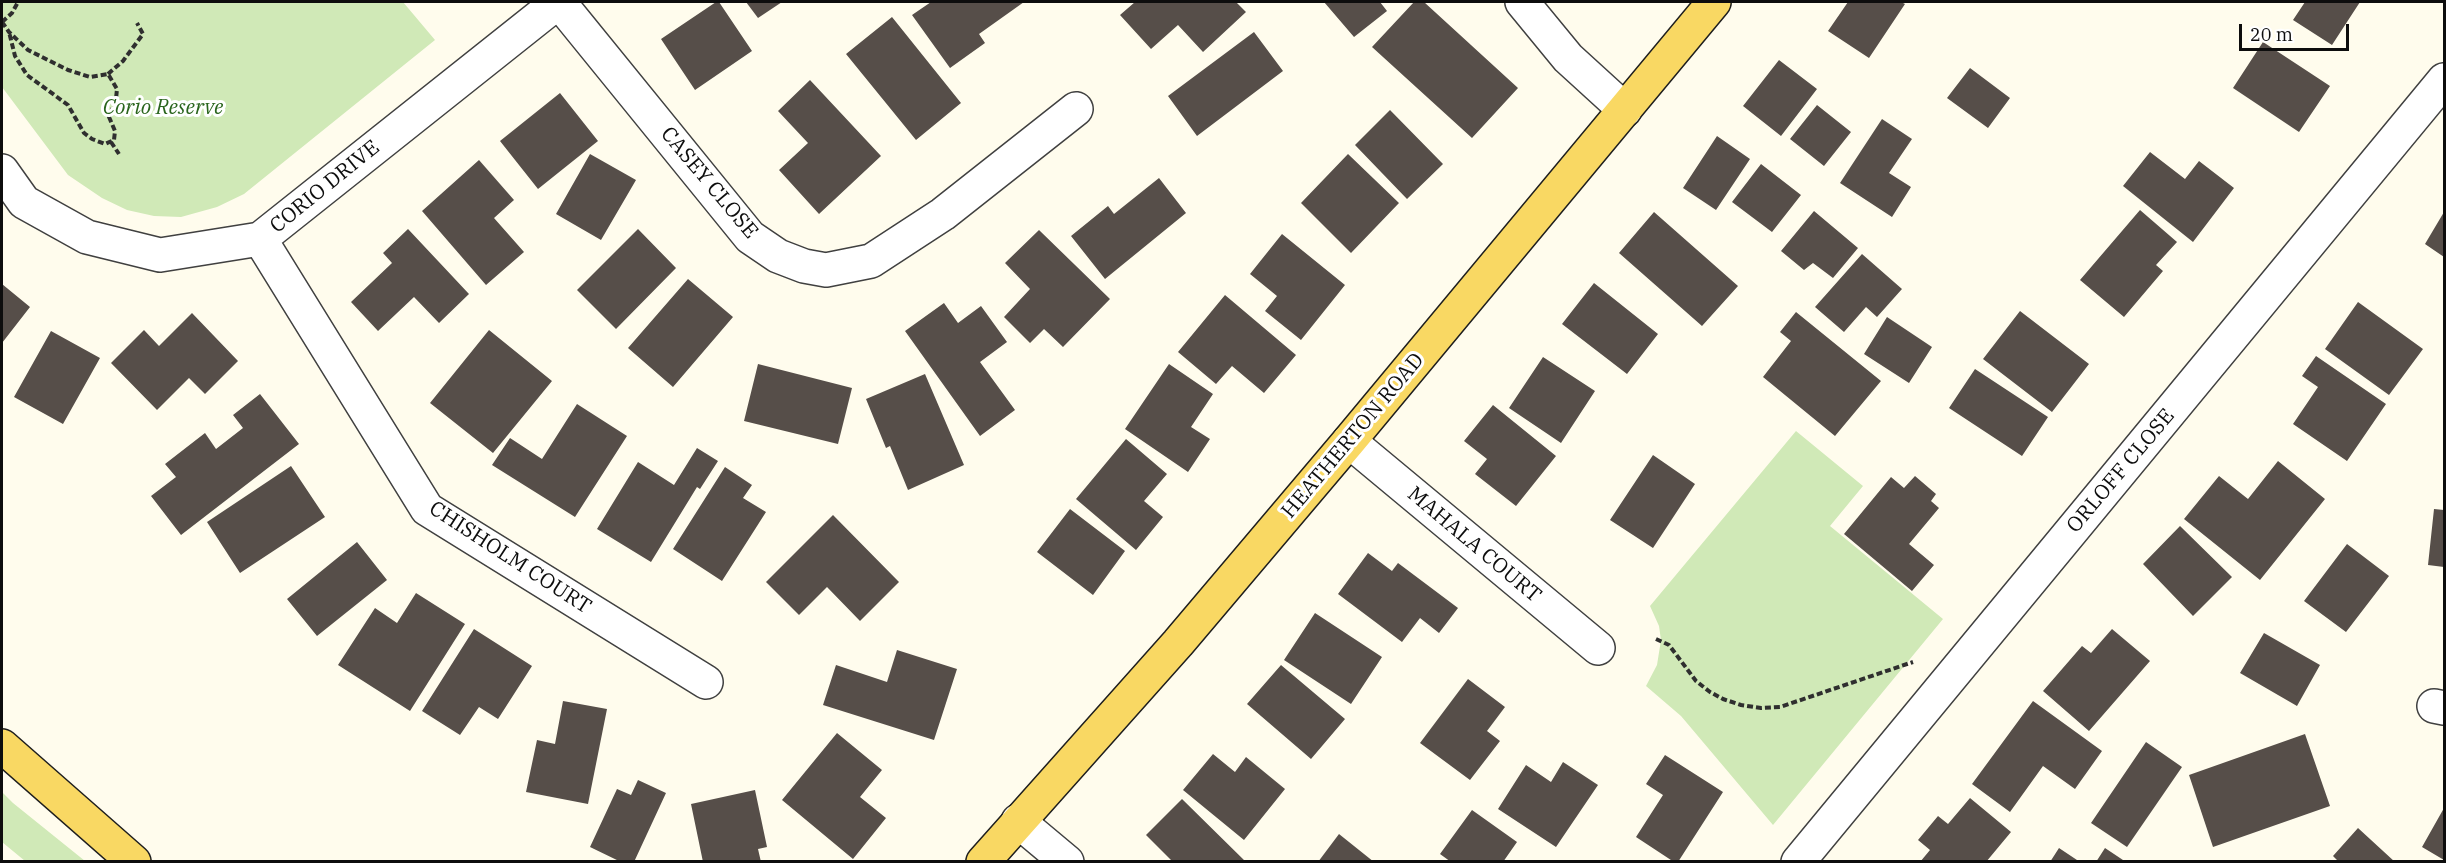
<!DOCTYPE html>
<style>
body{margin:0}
#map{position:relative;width:2446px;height:863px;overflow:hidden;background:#fffced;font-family:"IBM Plex Serif",serif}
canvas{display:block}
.frame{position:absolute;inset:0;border:3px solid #0d0d0d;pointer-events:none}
.scale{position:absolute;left:2239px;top:24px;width:110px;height:27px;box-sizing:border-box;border:3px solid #0d0d0d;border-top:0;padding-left:8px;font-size:18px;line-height:21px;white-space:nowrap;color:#0d0d0d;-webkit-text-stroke:4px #fff;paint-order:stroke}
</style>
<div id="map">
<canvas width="2446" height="863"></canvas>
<div class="frame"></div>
<div class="scale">20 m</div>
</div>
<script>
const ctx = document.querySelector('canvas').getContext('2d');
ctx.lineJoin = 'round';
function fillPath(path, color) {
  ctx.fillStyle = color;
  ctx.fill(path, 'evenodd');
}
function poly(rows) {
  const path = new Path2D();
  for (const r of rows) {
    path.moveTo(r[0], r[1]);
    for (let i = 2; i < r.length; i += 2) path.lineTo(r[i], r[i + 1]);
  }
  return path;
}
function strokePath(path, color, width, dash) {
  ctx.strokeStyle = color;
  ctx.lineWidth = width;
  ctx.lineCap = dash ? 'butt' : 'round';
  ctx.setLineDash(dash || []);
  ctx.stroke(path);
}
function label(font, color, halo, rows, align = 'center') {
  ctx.font = font + ' "IBM Plex Serif",serif';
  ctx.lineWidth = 6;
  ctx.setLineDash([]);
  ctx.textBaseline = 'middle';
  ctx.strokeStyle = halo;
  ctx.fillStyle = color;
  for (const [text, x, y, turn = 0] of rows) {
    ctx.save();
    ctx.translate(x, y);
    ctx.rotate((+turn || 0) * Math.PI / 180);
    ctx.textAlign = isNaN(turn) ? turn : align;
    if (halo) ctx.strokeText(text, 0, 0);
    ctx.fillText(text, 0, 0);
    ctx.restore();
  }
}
fillPath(poly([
 [2,2,403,2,435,40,244,194,217,207,181,217,154,216,127,210,102,198,68,175,2,87],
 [1796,431,1863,486,1830,526,1943,619,1773,825,1681,716,1646,686,1657,665,1661,640,1659,626,1650,606],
 [2,792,13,803,85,861,25,861,2,842]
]), '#d0e9b7');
fillPath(poly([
 [716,2,719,2,752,51,695,90,661,39],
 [746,2,782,2,758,18],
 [931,2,1024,2,979,34,985,43,950,68,912,15],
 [1135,2,1236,2,1246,12,1203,52,1178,25,1151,49,1120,15],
 [1324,2,1380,2,1387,11,1354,37],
 [1414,2,1424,2,1518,88,1472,138,1372,47],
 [1848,2,1901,2,1905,4,1869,58,1828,31],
 [2305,2,2360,2,2332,45,2293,20],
 [892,17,961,103,916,140,846,54],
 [1254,32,1283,71,1197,136,1168,96],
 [2263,42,2330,86,2299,132,2233,88],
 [1779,60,1817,89,1781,136,1743,106],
 [1970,68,2010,98,1988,128,1947,98],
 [810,80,881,156,819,214,779,170,808,143,778,111],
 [560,93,598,141,538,189,500,141],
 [1817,105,1851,132,1824,166,1790,139],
 [1390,110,1443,164,1407,199,1355,145],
 [1882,119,1912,139,1889,173,1911,187,1892,217,1840,183],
 [1717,136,1750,159,1716,210,1683,188],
 [2150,152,2185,179,2199,161,2234,188,2193,242,2123,186],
 [590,154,636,180,601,240,556,214],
 [1348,154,1399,203,1351,253,1301,203],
 [479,160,514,200,494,218,524,252,486,285,422,211],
 [1761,164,1801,195,1772,232,1732,202],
 [1159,178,1186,213,1105,279,1071,236,1108,206,1114,214],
 [2140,210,2177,242,2156,265,2163,271,2124,317,2080,280],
 [1814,211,1858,248,1833,278,1813,263,1804,270,1781,251],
 [1654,212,1738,286,1702,326,1619,253],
 [2444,212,2444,257,2425,244],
 [408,229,469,294,439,323,414,297,378,331,351,302,392,263,383,253],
 [638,229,676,268,616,329,577,290],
 [1039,230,1110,299,1063,347,1044,329,1030,343,1004,317,1030,289,1005,263],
 [1282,234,1345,285,1301,340,1265,311,1277,296,1250,274],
 [1862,254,1902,289,1877,317,1866,307,1844,332,1815,307],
 [688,279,733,317,673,387,628,348],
 [1594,283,1658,334,1627,374,1562,324],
 [2,284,30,307,2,343],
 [1225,295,1296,355,1264,393,1232,366,1216,384,1178,352],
 [2358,302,2423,349,2389,395,2325,349],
 [944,303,958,323,981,306,1007,342,980,362,1015,410,980,436,905,331],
 [2020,311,2089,364,2052,412,1983,359],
 [1796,312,1881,381,1835,436,1763,377,1791,341,1780,332],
 [192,313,238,361,205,394,189,378,157,410,111,363,144,330,159,346],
 [1887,317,1932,347,1909,383,1864,354],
 [489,330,552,381,493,453,430,403],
 [51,331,100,358,63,424,14,397],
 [2316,356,2386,404,2347,461,2293,424,2318,387,2302,376],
 [1543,357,1595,391,1561,443,1509,408],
 [758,364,852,388,838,444,744,421],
 [1169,364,1213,394,1191,427,1210,439,1188,472,1125,429],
 [1975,369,2048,417,2022,456,1949,408],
 [925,374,964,465,908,490,890,446,886,448,866,399],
 [260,394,299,444,181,535,151,496,176,477,165,464,205,433,216,449,243,428,233,415],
 [577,404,627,436,575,517,492,465,510,438,542,459],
 [1493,405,1556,456,1516,506,1475,474,1487,459,1464,441],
 [1126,439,1167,474,1144,501,1163,517,1136,550,1076,499],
 [697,448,718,461,700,489,697,487,651,562,597,529,638,462,674,485],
 [1653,455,1695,484,1653,548,1610,520],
 [2278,461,2325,499,2260,580,2184,519,2219,476,2248,499],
 [291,466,325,517,240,573,207,522],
 [725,467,752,485,743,498,766,512,722,581,673,549],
 [1915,476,1936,494,1931,501,1939,508,1909,544,1934,565,1912,591,1844,534,1891,477,1904,488],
 [1070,509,1125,551,1093,595,1037,552],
 [2434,509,2444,510,2444,567,2428,565],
 [833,515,899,582,860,621,827,587,799,615,766,582],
 [2180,526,2232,577,2193,616,2143,564],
 [357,542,387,580,317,636,287,599],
 [2347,544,2389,576,2346,632,2304,601],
 [1368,553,1392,571,1398,563,1458,608,1439,633,1420,618,1402,642,1338,594],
 [416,593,465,624,410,711,338,665,375,608,397,623],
 [1315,613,1382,657,1351,704,1284,660],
 [474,629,532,666,498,719,479,707,460,735,422,711],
 [2112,629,2150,661,2089,731,2043,691,2082,646,2091,653],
 [2264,633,2320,665,2297,706,2240,673],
 [897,650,957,669,934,740,823,705,836,665,887,682],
 [1281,665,1345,719,1311,759,1247,704],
 [1468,679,1505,707,1487,731,1500,741,1470,780,1420,743],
 [563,701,607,709,588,804,526,792,537,740,555,744],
 [2033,701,2102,751,2075,789,2043,766,2010,812,1972,784],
 [837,733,882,770,860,797,886,818,853,859,782,800],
 [2305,734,2330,806,2213,847,2189,775],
 [2146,742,2182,767,2127,847,2091,823],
 [1213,754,1235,772,1246,757,1285,789,1244,840,1183,790],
 [1665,755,1723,792,1678,862,1674,862,1636,837,1663,795,1646,784],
 [1563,762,1598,785,1556,847,1498,809,1526,765,1551,782],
 [638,780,666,793,634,862,621,862,590,847,617,789,631,795],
 [755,790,767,847,758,849,761,862,703,862,691,804],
 [1970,798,2011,832,1986,862,1920,862,1930,850,1918,840,1938,816,1948,824],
 [1182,799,1246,862,1173,862,1146,835],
 [2444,808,2444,860,2422,847],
 [1472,810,1517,842,1503,862,1451,862,1440,854],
 [2358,828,2395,862,2339,862,2333,856],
 [1339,834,1374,862,1318,862],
 [2059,848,2080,862,2050,862],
 [2105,848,2126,862,2096,862]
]), '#564e49');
const minor = poly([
 [559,2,750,237,778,256,804,266,826,270,871,261,943,214,1076,109],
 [1522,2,1568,58,1625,110],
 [2,171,24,202,87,237,160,255,260,239,558,2],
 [260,239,427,509,706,682],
 [1349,441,1598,648],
 [2434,706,2444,708],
 [1018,821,1067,862],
 [1798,862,2444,80]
]);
const major = poly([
 [2,746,134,862],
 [983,862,1178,643,1349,441,1714,2]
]);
strokePath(minor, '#404040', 36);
strokePath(major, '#1e1e1e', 36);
strokePath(poly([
 [2,22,9,32,28,50,68,70,90,77,108,74,117,89,116,99,109,117,115,131,114,140,105,144,92,139,84,133,68,105,27,75,15,56,9,32],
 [2,22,12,13,18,2],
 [108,74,123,61,143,34,137,23],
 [111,142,119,154],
 [1656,639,1669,645,1696,681,1710,692,1723,699,1741,705,1761,708,1780,707,1913,662]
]), '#2f2f2f', 4, [6, 3]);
strokePath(minor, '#fff', 33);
strokePath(major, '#f9d863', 33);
label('italic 21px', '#2a651d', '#fff', [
 ["Corio Reserve",163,108]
]);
label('21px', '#0d0d0d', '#fff', [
 ["CASEY CLOSE",709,183,50],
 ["CORIO DRIVE",325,187,-39],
 ["HEATHERTON ROAD",1353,436,-50],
 ["ORLOFF CLOSE",2121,471,-50],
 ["MAHALA COURT",1474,545,40],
 ["CHISHOLM COURT",510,558,33]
]);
</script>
